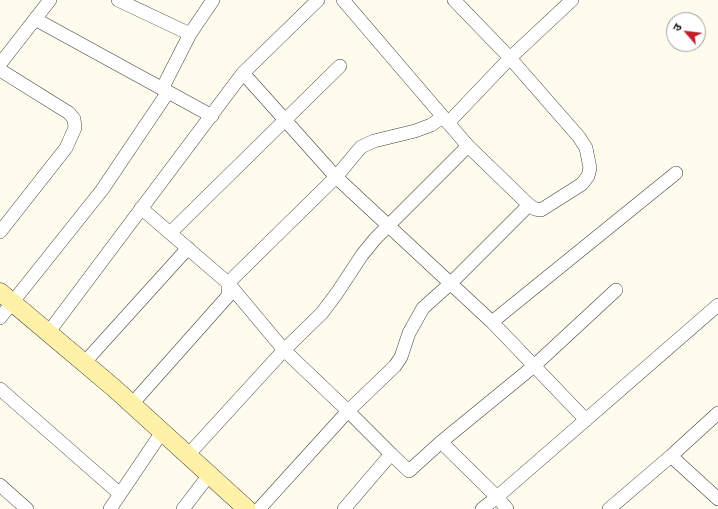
<!DOCTYPE html>
<meta charset="utf-8">
<style>
body{margin:0}
#map{position:relative;width:718px;height:509px;overflow:hidden;background:#fffbed;font-family:Literata,"Noto Sans Devanagari",serif}
canvas{display:block}
.north{position:absolute;left:666px;top:12px;width:40px;height:40px;box-sizing:border-box;background:#fff;border:1px solid #9e9e9e;border-radius:50%;rotate:298deg;font-size:11px;font-weight:700;line-height:16px;text-align:center;color:#0d0d0d}
.north::after{content:'';display:block;margin:auto;width:14px;height:18px;background:#c51d2b;clip-path:polygon(50% 0,100% 100%,50% 72%,0 100%)}
</style>
<div id="map">
<canvas width="718" height="509"></canvas>
<div class="north">उ</div>
</div>
<script>
const ctx = document.querySelector('canvas').getContext('2d');
ctx.lineJoin = 'round';
function poly(rows) {
  const path = new Path2D();
  for (const r of rows) {
    path.moveTo(r[0], r[1]);
    for (let i = 2; i < r.length; i += 2) path.lineTo(r[i], r[i + 1]);
  }
  return path;
}
function strokePath(path, color, width, dash) {
  ctx.strokeStyle = color;
  ctx.lineWidth = width;
  ctx.lineCap = dash ? 'butt' : 'round';
  ctx.setLineDash(dash || []);
  ctx.stroke(path);
}
const street = poly([
 [118,0,190,34],
 [454,0,510,58,579,137,586,148,590,168,588,176,582,184,541,210,535,209,529,205],
 [35,19,212,116],
 [0,64,50,0],
 [0,70,69,113,74,119,75,128,66,148,0,232],
 [243,73,336,177,361,147,374,141,415,131,431,125,443,117],
 [162,89,190,34,213,0],
 [448,123,510,58,572,0],
 [141,208,228,283,284,350,322,313,337,293,362,255,375,239,468,146],
 [170,233,340,66],
 [0,318,102,190,168,92],
 [492,322,676,173],
 [48,333,243,73,318,0],
 [84,363,188,248],
 [0,389,120,494],
 [132,404,228,296,228,283,336,177,492,322,586,420],
 [441,442,534,366,616,290],
 [391,454,409,471,441,442,497,497,718,305],
 [188,455,284,350,348,411,395,366,401,357,409,333,423,308,451,283,529,205,468,146,343,0],
 [671,456,718,413],
 [0,485,27,509],
 [110,509,162,432],
 [183,509,209,475],
 [259,509,348,411,391,454,344,509],
 [482,509,497,497,507,509],
 [609,509,671,456,718,499]
]);
const secondary = poly([
 [0,292,114,388,247,509]
]);
strokePath(street, '#404040', 14);
strokePath(secondary, '#2f2f2f', 19);
strokePath(street, '#fff', 13);
strokePath(secondary, '#fff2a8', 18);
</script>
